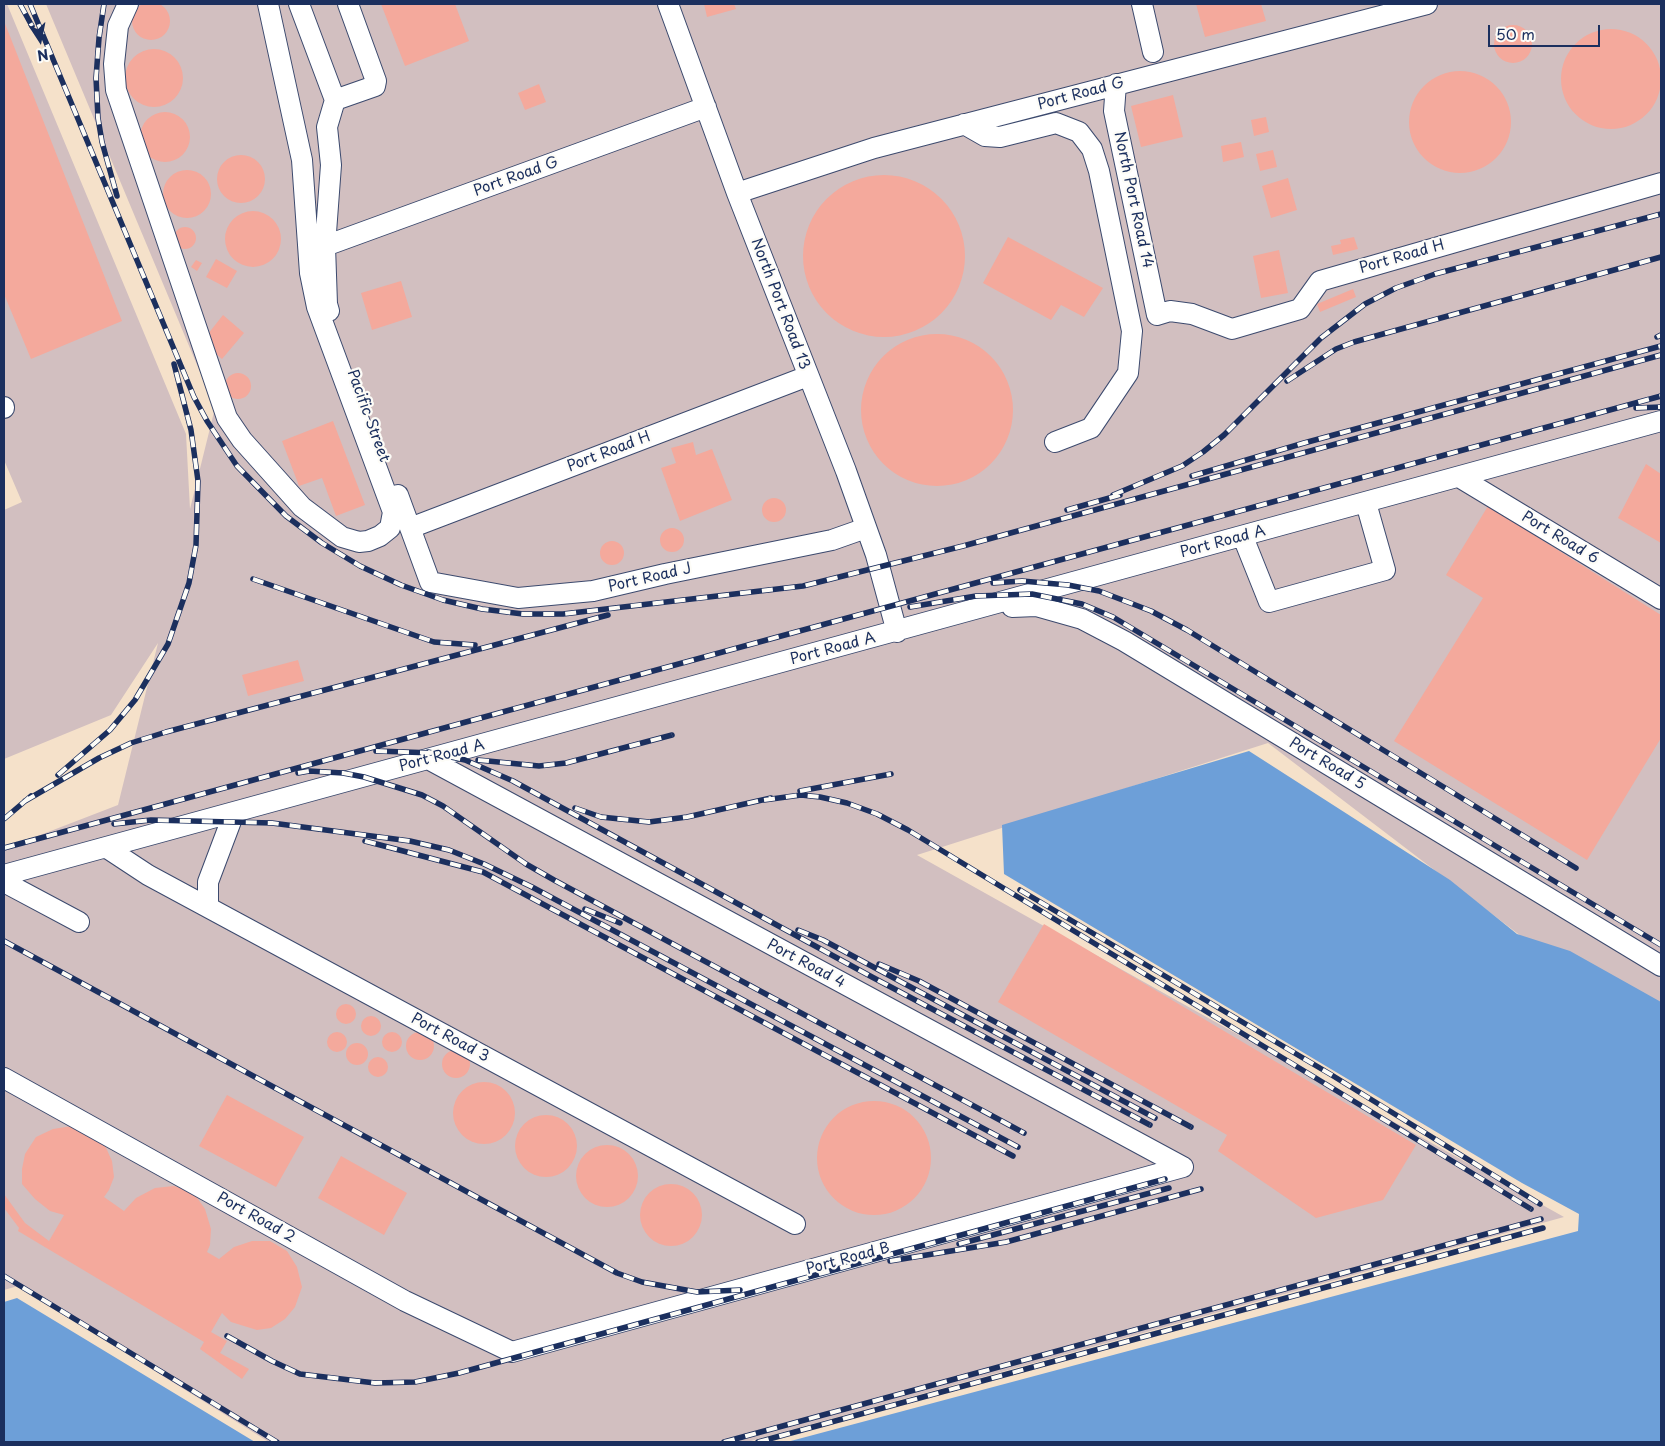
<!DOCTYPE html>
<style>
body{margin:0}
#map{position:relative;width:1665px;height:1446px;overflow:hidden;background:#f5e1ca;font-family:"Playpen Sans",sans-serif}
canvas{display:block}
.frame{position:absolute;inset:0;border:5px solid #1b2f5e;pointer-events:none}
.north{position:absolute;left:15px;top:15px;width:50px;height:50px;-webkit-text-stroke:4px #fdfcf7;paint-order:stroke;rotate:169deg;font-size:14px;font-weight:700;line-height:20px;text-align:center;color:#1b2f5e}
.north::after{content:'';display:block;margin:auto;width:18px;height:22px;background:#1b2f5e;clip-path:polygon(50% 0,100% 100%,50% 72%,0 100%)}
.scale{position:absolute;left:1488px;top:25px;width:112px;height:22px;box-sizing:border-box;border:2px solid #1b2f5e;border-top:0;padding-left:6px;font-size:15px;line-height:18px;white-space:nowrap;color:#1b2f5e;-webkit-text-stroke:4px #fdfcf7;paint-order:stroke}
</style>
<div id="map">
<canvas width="1665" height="1446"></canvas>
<div class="frame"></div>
<div class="north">N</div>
<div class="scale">50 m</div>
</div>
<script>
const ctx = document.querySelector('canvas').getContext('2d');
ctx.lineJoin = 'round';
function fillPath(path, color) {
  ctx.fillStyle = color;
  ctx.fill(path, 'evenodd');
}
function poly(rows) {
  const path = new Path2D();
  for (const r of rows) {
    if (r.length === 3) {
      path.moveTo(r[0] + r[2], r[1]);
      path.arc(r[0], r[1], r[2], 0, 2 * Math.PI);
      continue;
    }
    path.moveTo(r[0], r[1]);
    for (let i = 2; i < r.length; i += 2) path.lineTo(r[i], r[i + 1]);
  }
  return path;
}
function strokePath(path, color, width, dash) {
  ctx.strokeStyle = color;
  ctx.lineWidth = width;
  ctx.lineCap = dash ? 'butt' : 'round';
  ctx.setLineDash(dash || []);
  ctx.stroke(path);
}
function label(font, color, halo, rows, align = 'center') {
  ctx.font = font + ' "Playpen Sans",sans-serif';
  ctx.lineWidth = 4.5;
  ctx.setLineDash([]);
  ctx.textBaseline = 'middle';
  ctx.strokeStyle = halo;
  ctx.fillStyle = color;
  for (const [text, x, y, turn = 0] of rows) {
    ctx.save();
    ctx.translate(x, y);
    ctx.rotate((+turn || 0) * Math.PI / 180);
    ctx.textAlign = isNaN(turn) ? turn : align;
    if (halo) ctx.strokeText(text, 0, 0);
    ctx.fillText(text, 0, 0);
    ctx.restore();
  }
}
fillPath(poly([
 [4,4,7,4,186,434,190,509,215,408,46,4,1661,4,1661,1043,1268,743,917,855,1564,1217,747,1442,269,1442,18,1286,4,1290,4,849,118,805,158,643,111,715,4,759,4,510,22,502,4,460]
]), '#d2bfc0');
fillPath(poly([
 [1249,751,1450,880,1517,934,1570,951,1661,1002,1661,1442,787,1442,1578,1231,1579,1214,1522,1183,1004,874,1002,825],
 [17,1298,255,1442,4,1442,4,1302]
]), '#6d9fd8');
fillPath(poly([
 [151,21,19],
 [381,4,455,4,469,41,405,66],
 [704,4,734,4,736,9,707,17],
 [1196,4,1261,4,1266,21,1205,37],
 [4,21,122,321,31,359,4,294],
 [1513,44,19],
 [1611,79,50],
 [154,78,29],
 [1460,122,51],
 [539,84,546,102,525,110,518,93],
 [1173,95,1183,137,1141,147,1131,106],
 [165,137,25],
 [1266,117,1269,132,1254,136,1251,120],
 [1241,142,1244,157,1223,162,1221,146],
 [1273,150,1277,167,1260,171,1256,154],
 [241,179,24],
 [187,194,24],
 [884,256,81],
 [1288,178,1297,210,1271,218,1262,186],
 [253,239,28],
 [185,238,11],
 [1008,237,1103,288,1084,317,1061,305,1051,320,983,283],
 [1354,237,1358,249,1333,255,1331,246,1341,244,1340,240],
 [1279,250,1288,293,1261,298,1253,256],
 [216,259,237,271,227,288,206,277],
 [196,260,202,263,197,271,191,267],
 [401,281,412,317,372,330,361,293],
 [1353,289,1356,297,1320,312,1317,304],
 [223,315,244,333,222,359,204,344,204,339],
 [937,410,76],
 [238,386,13],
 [333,421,365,505,336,516,322,478,299,486,282,441],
 [693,442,696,455,712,449,732,500,680,521,661,468,676,463,671,448],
 [1646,464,1661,474,1661,543,1618,518],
 [774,510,12],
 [1488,506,1661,615,1661,738,1587,860,1394,741,1483,598,1446,575],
 [672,540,12],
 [612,553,12],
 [298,660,304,681,248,696,242,675],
 [1044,924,1416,1145,1383,1200,1316,1218,1218,1151,1227,1135,998,1002],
 [346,1014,10],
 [371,1026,10],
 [392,1042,10],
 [337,1042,10],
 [420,1046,14],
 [357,1054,11],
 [456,1064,14],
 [378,1067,10],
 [484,1113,31],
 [227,1095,304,1137,276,1187,199,1146],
 [874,1158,57],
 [546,1146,31],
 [72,1126,103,1141,112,1161,114,1177,109,1190,104,1197,124,1211,136,1198,155,1188,174,1186,193,1192,205,1209,211,1229,210,1245,207,1252,219,1259,234,1247,252,1241,270,1241,287,1251,297,1267,302,1287,295,1307,285,1319,271,1328,257,1330,231,1322,222,1313,211,1332,227,1341,220,1353,249,1369,242,1379,200,1349,204,1342,18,1231,19,1228,4,1208,4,1194,25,1223,49,1241,64,1215,50,1211,35,1199,22,1184,22,1169,25,1154,36,1137,53,1129],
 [607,1176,31],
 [341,1156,407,1193,384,1235,318,1198],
 [671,1215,31]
]), '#f4a99c');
const minor = poly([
 [128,4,118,26,114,64,116,90,227,418,242,440,302,507,342,537,359,542,368,541,380,536,390,528,393,512,317,307,310,273,302,160,268,4],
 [299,4,335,100,375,86,376,81,348,4],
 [668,4,737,193,846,471,876,555,897,632],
 [1142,4,1153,52],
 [1116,84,1114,111,1157,315,1170,311,1192,314,1232,329,1300,309,1320,281,1661,183],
 [964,124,985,136,1000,137,1056,123,1079,132,1092,149,1099,171,1132,331,1128,373,1091,428,1055,442],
 [737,193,874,148,1427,4],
 [325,246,706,107],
 [329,311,327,304,325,246,331,165,327,127,335,100],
 [4,407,4,408],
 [1459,477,1661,599],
 [398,495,430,582,518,598,593,591,665,574,832,540,866,528],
 [410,528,808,376],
 [1243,537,1269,602,1385,570,1366,503],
 [1012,607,1036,606,1082,619,1124,641,1661,966],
 [430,760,1183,1167],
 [107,848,148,875,795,1224],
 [4,875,1661,421],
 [4,882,79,922],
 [208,907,208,882,234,813],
 [4,1078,405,1301,512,1352,1183,1167]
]);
strokePath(minor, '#3c4a6e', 22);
strokePath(minor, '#fff', 20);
const rail = poly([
 [20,4,32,26],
 [30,4,194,397,207,421,237,466,286,516,322,543,360,566,401,585,443,600,482,609,523,614,563,614,803,586,963,546,1661,355],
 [104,4,99,38,96,78,98,118,102,142,117,196],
 [1657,337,1661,335],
 [1287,381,1336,349,1354,342,1661,257],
 [1636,408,1661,407],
 [1192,476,1304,443,1661,346],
 [1113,495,1182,466,1203,452,1224,435,1321,338,1365,304,1396,288,1435,274,1661,214],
 [1067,510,1120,495],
 [253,579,434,642,475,645],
 [993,583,1022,581,1068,585,1099,591,1151,611,1187,630,1576,868],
 [910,607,976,596,1032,594,1082,604,1113,617,1661,945],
 [376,751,434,753],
 [428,752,465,760,513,781,872,977,1150,1125],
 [478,760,539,766,566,763,672,735],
 [298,773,309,771,343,773,364,777,422,795,443,806,526,864,554,880,1024,1133],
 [58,775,110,730,135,700,168,644,189,583,196,545,198,481,191,430,174,364],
 [800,791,891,774],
 [764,800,801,795,820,797,847,803,877,814,908,830,1531,1209],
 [25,801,99,758,131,743,166,732,608,615],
 [575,808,601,817,649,822,687,817,771,798],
 [4,819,31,796],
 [114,824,151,820,272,823,410,841,449,850,484,864,532,887,1018,1147],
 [365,841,483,872,1013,1156],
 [4,848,1661,396],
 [1020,890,1330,1074,1540,1204],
 [585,909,620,923],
 [798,930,823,940,1155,1118],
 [4,941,617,1273,642,1282,697,1292,740,1290],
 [879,964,919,981,1191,1127],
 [959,1244,1169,1188],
 [890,1261,1006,1242,1201,1189],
 [4,1276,277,1442],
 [227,1336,272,1361,300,1374,375,1383,415,1382,459,1373,1165,1179],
 [724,1442,1541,1219],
 [758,1442,1543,1228]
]);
strokePath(rail, '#1b2f5e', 5.5);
strokePath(rail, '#fdfcf7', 4, [11]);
label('15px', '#1b2f5e', '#fdfcf7', [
 ["Port Road G",1081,94,-15],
 ["Port Road G",516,177,-20],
 ["North Port Road 14",1133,200,78],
 ["Port Road H",1402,257,-16],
 ["North Port Road 13",780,304,69],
 ["Pacific Street",368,416,70],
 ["Port Road H",609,452,-21],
 ["Port Road 6",1560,538,31],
 ["Port Road A",1223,542,-15],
 ["Port Road J",650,578,-13],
 ["Port Road A",833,649,-15],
 ["Port Road A",442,756,-15],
 ["Port Road 5",1327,764,31],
 ["Port Road 4",806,964,28],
 ["Port Road 3",450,1038,28],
 ["Port Road 2",256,1218,29],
 ["Port Road B",848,1259,-15]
]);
</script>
